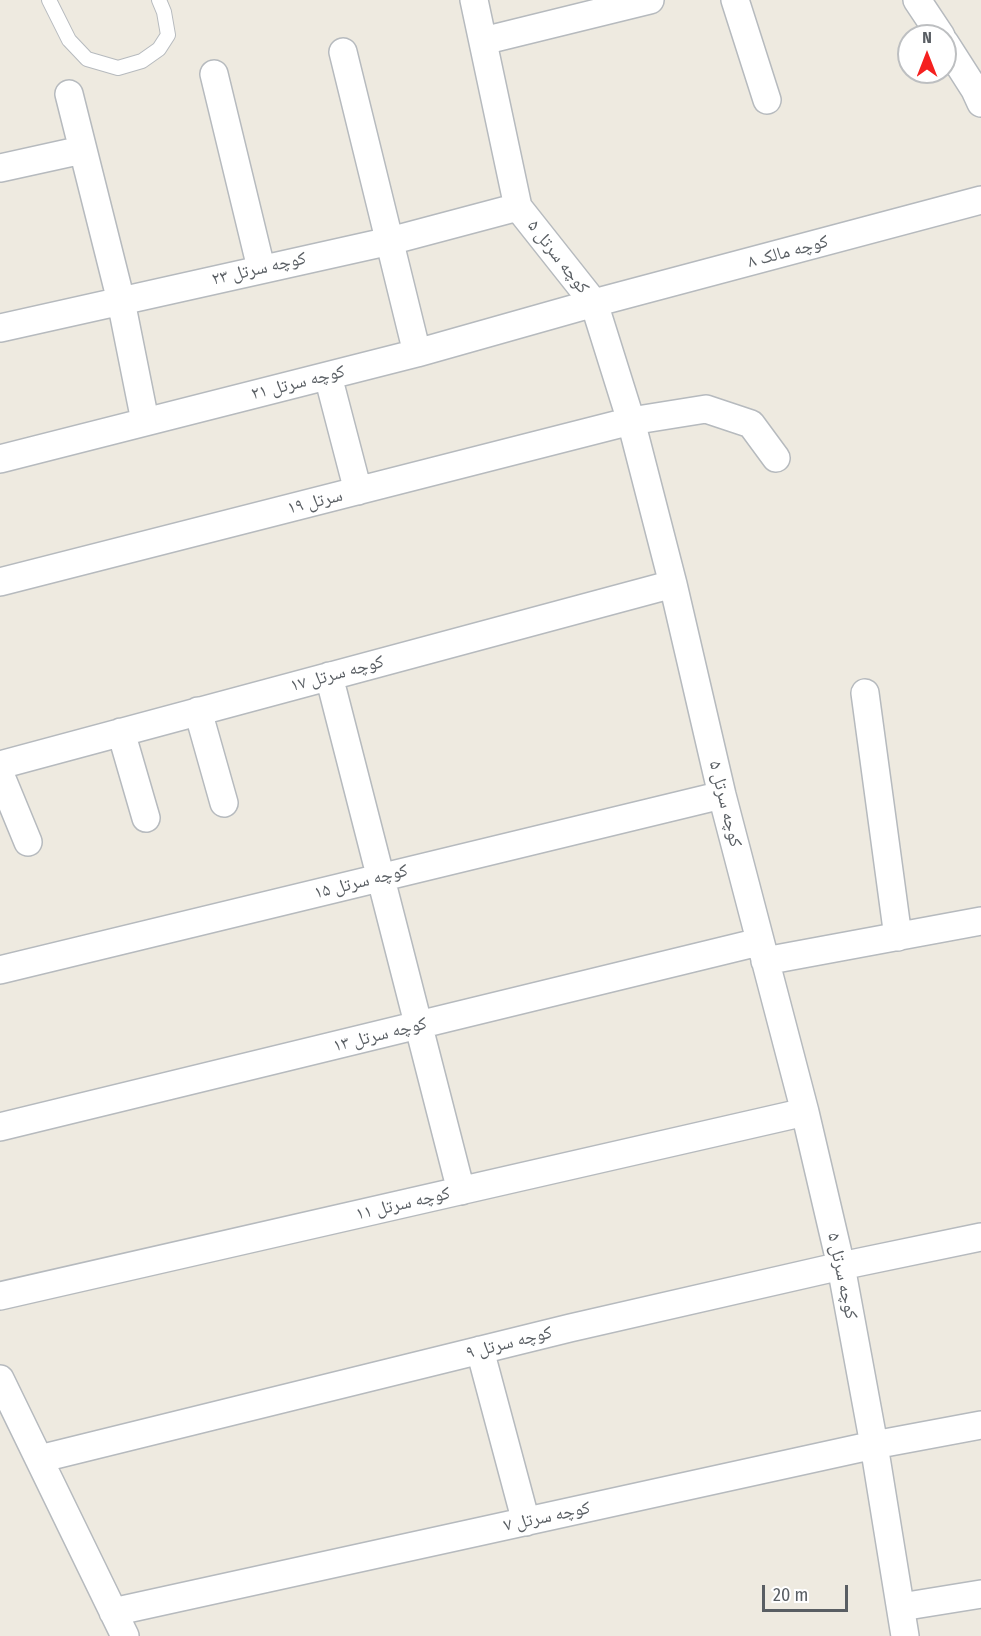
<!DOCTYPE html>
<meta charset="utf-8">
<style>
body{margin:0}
#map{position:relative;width:981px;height:1636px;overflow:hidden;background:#eeeae0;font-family:"Fira Sans Condensed",sans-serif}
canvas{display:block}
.north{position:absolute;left:897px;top:24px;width:60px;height:60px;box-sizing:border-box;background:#fff;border:2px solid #bdbfc1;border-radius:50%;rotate:0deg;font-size:16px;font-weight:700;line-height:24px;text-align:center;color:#595e63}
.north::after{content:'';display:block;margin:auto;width:21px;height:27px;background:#f5201f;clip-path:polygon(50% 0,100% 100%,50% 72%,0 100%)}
.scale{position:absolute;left:762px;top:1585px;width:86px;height:27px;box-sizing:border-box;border:3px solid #595e63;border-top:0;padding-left:8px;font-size:18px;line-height:21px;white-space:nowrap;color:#595e63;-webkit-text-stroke:4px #fff;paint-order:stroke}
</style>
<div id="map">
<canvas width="981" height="1636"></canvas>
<div class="north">N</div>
<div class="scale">20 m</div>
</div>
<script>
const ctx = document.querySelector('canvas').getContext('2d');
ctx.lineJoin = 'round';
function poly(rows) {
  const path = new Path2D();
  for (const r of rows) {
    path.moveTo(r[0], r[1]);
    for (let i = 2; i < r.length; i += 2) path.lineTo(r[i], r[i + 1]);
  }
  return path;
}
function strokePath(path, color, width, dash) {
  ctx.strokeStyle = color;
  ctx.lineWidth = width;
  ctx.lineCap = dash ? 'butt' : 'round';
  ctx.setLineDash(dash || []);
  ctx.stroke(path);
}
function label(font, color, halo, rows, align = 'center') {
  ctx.font = font + ' "Fira Sans Condensed","Noto Naskh Arabic",sans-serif';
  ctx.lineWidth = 4.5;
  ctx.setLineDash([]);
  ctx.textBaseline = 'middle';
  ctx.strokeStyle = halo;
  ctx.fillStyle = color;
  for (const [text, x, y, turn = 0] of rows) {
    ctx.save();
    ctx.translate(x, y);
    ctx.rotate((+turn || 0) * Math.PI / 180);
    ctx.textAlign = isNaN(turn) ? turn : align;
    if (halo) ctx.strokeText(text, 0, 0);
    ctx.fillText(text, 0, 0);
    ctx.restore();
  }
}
const lane = poly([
 [49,0,69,40,87,59,118,68,142,61,159,49,168,35,164,12,159,0]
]);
const street = poly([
 [474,0,518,207,594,303,631,421,673,584,722,795,805,1112,841,1266,874,1445,905,1636],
 [735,0,767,100],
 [917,0,941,36],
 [483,41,650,0],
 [945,43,975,90,981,103],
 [343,52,417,353],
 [214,74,261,268],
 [69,94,121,301,145,421],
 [0,168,82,150],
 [0,328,390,241,518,207],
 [328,376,358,491],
 [0,459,417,353,594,303,981,200],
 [0,582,631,421,706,409,751,424,776,458],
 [329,676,461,1191],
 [865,693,898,937],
 [198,711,224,803],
 [121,732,146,818],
 [0,765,673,584],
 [0,774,28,842],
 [765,961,981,921],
 [0,970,722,795],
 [0,1127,759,942],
 [0,1296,805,1112],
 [480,1350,526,1522],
 [0,1379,125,1636],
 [39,1459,570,1328,841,1266,981,1237],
 [901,1607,981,1594],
 [113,1612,874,1445,981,1425]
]);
strokePath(lane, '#b6babe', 16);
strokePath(street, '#b6babe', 30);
strokePath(lane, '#fff', 14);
strokePath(street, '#fff', 27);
label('18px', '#595e63', '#fff', [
 ["کوچه مالک ۸",788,252,-15],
 ["کوچه سرتل ۵",558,257,52],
 ["کوچه سرتل ۲۳",259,269,-13],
 ["کوچه سرتل ۲۱",298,383,-14],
 ["سرتل ۱۹",315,502,-14],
 ["کوچه سرتل ۱۷",337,674,-15],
 ["کوچه سرتل ۵",725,804,76],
 ["کوچه سرتل ۱۵",361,882,-14],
 ["کوچه سرتل ۱۳",380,1035,-14],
 ["کوچه سرتل ۱۱",403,1204,-13],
 ["کوچه سرتل ۵",842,1276,78],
 ["کوچه سرتل ۹",509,1343,-14],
 ["کوچه سرتل ۷",547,1517,-12]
]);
</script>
